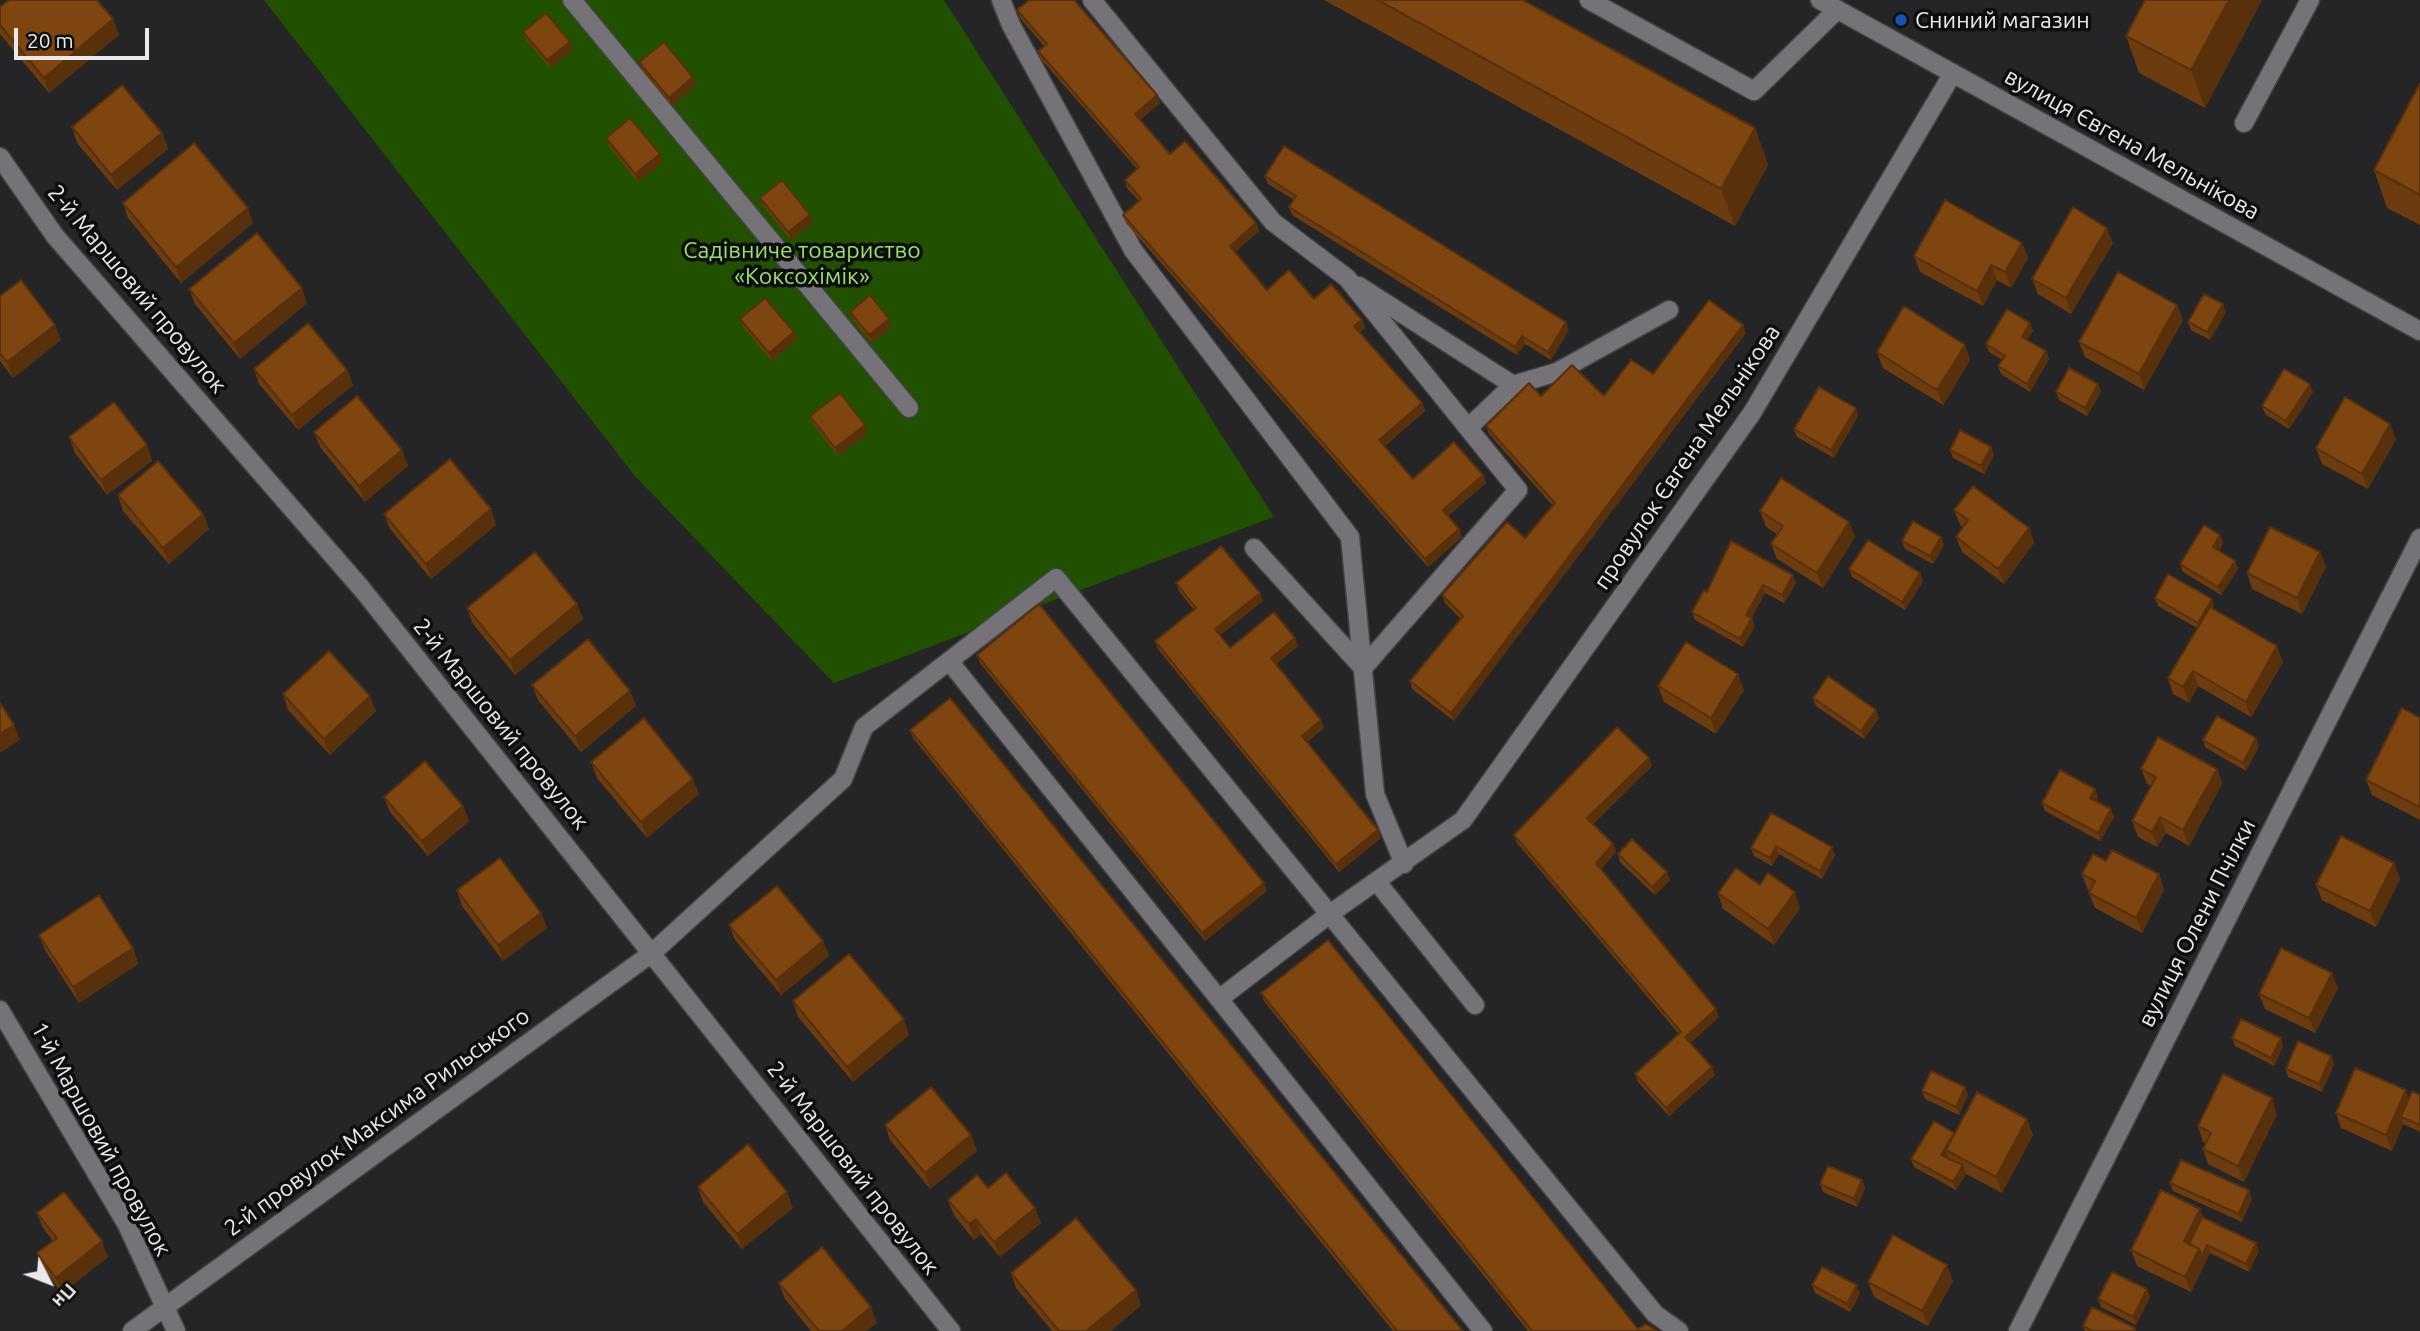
<!DOCTYPE html>
<meta charset="utf-8">
<style>
body{margin:0}
#map{position:relative;width:2420px;height:1331px;overflow:hidden;background:#252427;font-family:Ubuntu,sans-serif}
canvas{display:block}
.north{position:absolute;left:14px;top:1247px;width:70px;height:70px;-webkit-text-stroke:5px #0e0e0f;paint-order:stroke;rotate:132deg;font-size:19px;font-weight:700;line-height:28px;text-align:center;color:#eae9eb}
.north::after{content:'';display:block;margin:auto;width:24px;height:32px;background:#eae9eb;clip-path:polygon(50% 0,100% 100%,50% 72%,0 100%)}
.scale{position:absolute;left:14px;top:28px;width:135px;height:32px;box-sizing:border-box;border:4px solid #eae9eb;border-top:0;padding-left:9px;font-size:21px;line-height:24px;white-space:nowrap;color:#eae9eb;-webkit-text-stroke:5px #0e0e0f;paint-order:stroke}
</style>
<div id="map">
<canvas width="2420" height="1331"></canvas>
<div class="north">Пн</div>
<div class="scale">20 m</div>
</div>
<script>
const ctx = document.querySelector('canvas').getContext('2d');
ctx.lineJoin = 'round';
function fillPath(path, color) {
  ctx.fillStyle = color;
  ctx.fill(path, 'evenodd');
}
function poly(rows) {
  const path = new Path2D();
  for (const r of rows) {
    path.moveTo(r[0], r[1]);
    for (let i = 2; i < r.length; i += 2) path.lineTo(r[i], r[i + 1]);
  }
  return path;
}
function strokePath(path, color, width, dash) {
  ctx.strokeStyle = color;
  ctx.lineWidth = width;
  ctx.lineCap = dash ? 'butt' : 'round';
  ctx.setLineDash(dash || []);
  ctx.stroke(path);
}
function label(font, color, halo, rows, align = 'center') {
  ctx.font = font + ' Ubuntu,sans-serif';
  ctx.lineWidth = 7;
  ctx.setLineDash([]);
  ctx.textBaseline = 'middle';
  ctx.strokeStyle = halo;
  ctx.fillStyle = color;
  for (const [text, x, y, turn = 0] of rows) {
    ctx.save();
    ctx.translate(x, y);
    ctx.rotate((+turn || 0) * Math.PI / 180);
    ctx.textAlign = isNaN(turn) ? turn : align;
    if (halo) ctx.strokeText(text, 0, 0);
    ctx.fillText(text, 0, 0);
    ctx.restore();
  }
}
fillPath(poly([
 [264,0,944,0,1274,517,834,683,635,476]
]), '#215000');
const minor = poly([
 [572,0,909,408],
 [1001,0,1011,25,1133,250,1350,537,1375,794,1404,864],
 [1092,0,1273,222,1347,278,1518,490,1363,668,1254,548],
 [1589,0,1754,91,1837,10],
 [1820,0,2420,331],
 [2244,123,2310,0],
 [0,157,55,236,362,589,951,1331],
 [1359,286,1513,385,1468,428],
 [1513,385,1557,372,1669,310],
 [949,661,1219,999,1331,913,1463,820,1752,413,1953,73],
 [1377,882,1475,1005],
 [1219,999,1483,1331],
 [0,1010,127,1225,176,1331],
 [132,1331,652,953,843,779,864,727,1056,578,1655,1314,1679,1331],
 [2018,1331,2420,538]
]);
strokePath(minor, '#434245', 21);
strokePath(minor, '#757377', 18);
fillPath(poly([
 [1324,0,1523,0,1755,128,1768,165,1735,226],
 [2262,0,2205,108,2139,73,2126,36],
 [0,7,119,35,49,93,0,34],
 [1017,10,1160,103,1140,120,1170,154,1256,223,1259,231,1235,252,1267,290,1314,299,1362,320,1365,328,1360,332,1422,403,1425,411,1385,446,1413,479,1483,475,1486,483,1448,516,1459,529,1462,537,1428,567,1126,223,1123,215,1139,201,1127,188,1125,180,1137,169,1041,59,1038,51,1044,46,1020,18],
 [523,32,570,42,573,50,550,68,526,40],
 [639,62,696,85,672,106,642,70],
 [2420,83,2420,225,2387,208,2374,170],
 [72,127,162,133,168,149,117,190,77,143],
 [606,138,660,154,663,162,638,182,609,146],
 [1265,176,1569,330,1551,360,1525,344,1517,355,1292,215,1289,207,1294,200,1268,184],
 [760,198,810,215,813,223,791,240,763,206],
 [123,203,253,223,181,283,128,218],
 [2022,243,2028,258,2011,288,1997,280,1983,306,1920,272,1914,256],
 [2113,243,2071,314,2038,294,2032,279],
 [189,289,307,303,240,359,195,304],
 [0,296,61,340,13,378,0,361],
 [2177,305,2183,320,2144,390,2085,357,2079,342],
 [850,312,892,327,872,343,853,320],
 [2226,312,2210,340,2191,330,2188,322],
 [740,319,794,332,797,340,772,361,743,327],
 [2030,323,2033,331,2027,340,2046,351,2049,359,2030,392,2001,374,1998,366,2002,360,1989,352,1986,344],
 [1746,333,1454,721,1412,689,1410,681,1461,619,1445,603,1442,595,1525,538,1553,506,1489,434,1486,426,1541,396,1604,396],
 [1965,345,1970,360,1943,405,1883,368,1877,352],
 [254,369,347,370,353,385,298,430,259,384],
 [2098,384,2101,392,2087,416,2059,400,2056,392],
 [2313,392,2289,429,2265,414,2262,406],
 [810,416,868,433,838,456,813,424],
 [1858,416,1834,458,1797,437,1794,429],
 [314,432,402,450,408,466,365,502,320,447],
 [69,437,147,445,152,461,107,495,75,453],
 [2396,439,2368,489,2322,464,2316,448],
 [1991,447,1994,455,1984,474,1953,458,1950,450],
 [118,495,203,514,209,529,169,564,123,511],
 [1954,510,2029,528,2034,543,2004,584,1962,552,1956,537,1963,527,1960,525],
 [1760,511,1849,522,1855,537,1823,588,1777,559,1771,544,1777,534,1766,527],
 [384,514,496,525,431,579,390,529],
 [2220,535,2223,543,2219,551,2235,561,2238,569,2221,595,2183,572,2180,564],
 [1941,537,1944,545,1933,564,1905,549,1902,541],
 [1731,541,1796,583,1784,603,1765,593,1751,618,1755,626,1743,647,1695,620,1692,612,1707,592],
 [2320,552,2326,567,2302,614,2252,589,2247,573],
 [1849,569,1920,573,1923,581,1905,610,1852,577],
 [1176,583,1260,593,1263,601,1220,635,1230,648,1295,638,1298,646,1276,664,1321,720,1324,728,1307,742,1378,830,1381,838,1339,872,1158,649,1155,641,1194,610,1179,591],
 [2155,598,2212,599,2214,607,2213,609,2283,662,2251,717,2198,686,2189,703,2173,694,2168,678,2197,628,2158,606],
 [577,604,583,619,515,675,473,624,467,608],
 [977,655,1267,891,1205,941,980,663],
 [532,685,630,691,636,706,581,752,538,700],
 [1658,686,1744,690,1716,734,1664,702],
 [283,694,376,711,330,755,288,710],
 [1813,698,1879,718,1864,739,1816,706],
 [2420,718,2420,820,2372,795,2366,780],
 [910,730,1463,1331,1393,1331,913,738],
 [2256,738,2259,746,2246,771,2206,748,2203,740],
 [1649,758,1652,766,1593,824,1613,844,1616,852,1601,869,1719,1017,1690,1043,1715,1075,1669,1116,1638,1082,1635,1074,1679,1034,1517,843,1514,835],
 [591,762,699,794,647,838,597,778],
 [2141,769,2217,769,2222,784,2189,846,2166,833,2157,847,2138,837,2132,821,2151,786,2147,784],
 [2095,789,2098,797,2096,801,2111,809,2114,817,2100,841,2045,811,2042,803],
 [384,797,463,806,469,821,428,856,390,812],
 [1771,813,1835,855,1822,879,1779,854,1772,866,1754,856,1751,848],
 [1618,854,1670,880,1655,895,1620,862],
 [2106,861,2159,874,2164,890,2142,933,2095,908,2089,893,2090,891,2088,890,2082,874],
 [2394,863,2400,879,2376,927,2322,900,2316,885],
 [1760,885,1800,908,1774,945,1723,909,1718,893],
 [457,890,541,913,547,928,503,961,462,906],
 [729,925,823,941,829,956,781,995,735,940],
 [39,935,133,948,138,964,79,1003,45,950],
 [2338,988,2315,1033,2265,1009,2259,994],
 [1261,993,1638,1329,1657,1331,1528,1331,1264,1001],
 [793,1001,909,1035,853,1082,798,1017],
 [2232,1038,2283,1046,2274,1066,2235,1046],
 [2331,1056,2334,1064,2322,1092,2288,1077,2286,1069],
 [1965,1087,1968,1095,1959,1115,1925,1099,1922,1091],
 [2420,1095,2420,1132,2403,1124,2392,1151,2341,1128,2336,1113],
 [2277,1114,2244,1182,2208,1164,2203,1149,2206,1143,2203,1142,2198,1126],
 [2027,1119,2033,1135,2002,1193,1966,1174,1956,1190,1914,1167,1911,1159,1954,1134],
 [885,1125,971,1135,977,1151,930,1189,890,1140],
 [1862,1180,1865,1188,1857,1207,1823,1192,1820,1184],
 [2170,1183,2252,1198,2242,1222,2173,1191],
 [698,1187,793,1208,742,1249,703,1202],
 [988,1188,1041,1223,1000,1257,981,1234,974,1240,954,1215,948,1200],
 [37,1213,108,1257,62,1293,43,1268,37,1253,53,1241,43,1228],
 [2202,1217,2259,1251,2249,1272,2210,1253,2191,1292,2137,1266,2131,1250],
 [1011,1273,1136,1290,1141,1305,1111,1331,1052,1331,1016,1288],
 [1953,1281,1928,1326,1874,1297,1868,1282],
 [779,1283,877,1323,866,1331,811,1331,785,1299],
 [1812,1285,1860,1293,1850,1312,1815,1293],
 [2147,1289,2150,1297,2136,1325,2101,1307,2098,1299],
 [2083,1326,2135,1328,2136,1331,2085,1331]
]), '#6c3b0f');
fillPath(poly([
 [2229,0,2262,0,2205,108,2191,70],
 [113,19,119,35,49,93,44,78],
 [570,42,573,50,550,68,547,60],
 [693,77,696,85,672,106,669,98],
 [1157,95,1160,103,1138,122,1135,114],
 [1755,128,1768,165,1735,226,1721,189],
 [162,133,168,149,117,190,111,175],
 [660,154,663,162,638,182,635,174],
 [248,208,253,223,181,283,176,267],
 [810,215,813,223,791,240,788,232],
 [1256,223,1259,231,1233,254,1230,246],
 [2107,228,2113,243,2071,314,2066,298],
 [2022,243,2028,258,2011,288,2005,272],
 [1991,265,1997,280,1983,306,1977,291],
 [302,288,307,303,240,359,234,343],
 [2223,304,2226,312,2210,340,2207,332],
 [2177,305,2183,320,2144,390,2139,374],
 [889,319,892,327,872,343,869,335],
 [1362,320,1365,328,1357,334,1354,326],
 [1566,322,1569,330,1551,360,1548,352],
 [2030,323,2033,331,2025,345,2022,337],
 [55,325,61,340,13,378,7,362],
 [1743,325,1746,333,1454,721,1451,713],
 [794,332,797,340,772,361,769,353],
 [1522,336,1525,344,1517,355,1515,347],
 [1965,345,1970,360,1943,405,1937,390],
 [2046,351,2049,359,2030,392,2027,384],
 [347,370,353,385,298,430,292,415],
 [2098,384,2101,392,2087,416,2085,408],
 [2310,384,2313,392,2289,429,2286,421],
 [1422,403,1425,411,1382,448,1379,440],
 [1856,408,1858,416,1834,458,1831,450],
 [2390,424,2396,439,2368,489,2362,474],
 [865,425,868,433,838,456,835,448],
 [147,445,152,461,107,495,101,480],
 [1991,447,1994,455,1984,474,1981,466],
 [402,450,408,466,365,502,359,486],
 [1483,475,1486,483,1446,518,1443,510],
 [491,509,496,525,431,579,426,564],
 [203,514,209,529,169,564,163,548],
 [1849,522,1855,537,1823,588,1817,573],
 [2029,528,2034,543,2004,584,1998,569],
 [1459,529,1462,537,1428,567,1425,559],
 [2220,535,2223,543,2216,555,2213,547],
 [1941,537,1944,545,1933,564,1930,556],
 [2320,552,2326,567,2302,614,2297,598],
 [2235,561,2238,569,2221,595,2218,587],
 [1920,573,1923,581,1905,610,1902,602],
 [1793,575,1796,583,1784,603,1782,595],
 [1763,585,1765,593,1749,623,1746,615],
 [1260,593,1263,601,1218,637,1215,629],
 [2212,599,2214,607,2201,631,2198,623],
 [577,604,583,619,515,675,510,660],
 [1752,618,1755,626,1743,647,1740,639],
 [1295,638,1298,646,1274,666,1271,658],
 [2277,646,2283,662,2251,717,2246,702],
 [2193,671,2198,686,2189,703,2183,687],
 [1738,674,1744,690,1716,734,1711,718],
 [630,691,636,706,581,752,575,736],
 [370,696,376,711,330,755,324,739],
 [1876,710,1879,718,1864,739,1861,731],
 [1321,720,1324,728,1305,744,1302,736],
 [14,725,20,740,0,753,0,734],
 [2256,738,2259,746,2246,771,2243,763],
 [1649,758,1652,766,1590,826,1587,818],
 [2217,769,2222,784,2189,846,2183,830],
 [693,779,699,794,647,838,641,822],
 [2095,789,2098,797,2093,806,2090,798],
 [463,806,469,821,428,856,422,841],
 [2111,809,2114,817,2100,841,2098,833],
 [2160,817,2166,833,2157,847,2152,832],
 [1378,830,1381,838,1339,872,1336,864],
 [1613,844,1616,852,1599,871,1596,863],
 [1776,846,1779,854,1772,866,1770,858],
 [1832,847,1835,855,1822,879,1820,871],
 [2394,863,2400,879,2376,927,2370,911],
 [1667,872,1670,880,1655,895,1652,887],
 [2159,874,2164,890,2142,933,2136,918],
 [1264,883,1267,891,1205,941,1202,933],
 [1795,892,1800,908,1774,945,1768,929],
 [541,913,547,928,503,961,498,945],
 [823,941,829,956,781,995,776,980],
 [133,948,138,964,79,1003,73,987],
 [2332,973,2338,988,2315,1033,2309,1018],
 [1716,1009,1719,1017,1688,1045,1685,1037],
 [904,1019,909,1035,853,1082,847,1067],
 [2281,1038,2283,1046,2274,1066,2271,1058],
 [2331,1056,2334,1064,2322,1092,2319,1084],
 [1712,1067,1715,1075,1669,1116,1666,1108],
 [1965,1087,1968,1095,1959,1115,1956,1107],
 [2406,1090,2411,1106,2401,1117,2403,1124,2392,1151,2386,1135],
 [2272,1098,2277,1114,2244,1182,2238,1166],
 [2027,1119,2033,1135,2002,1193,1996,1177],
 [1954,1133,1957,1141,1946,1150,1948,1156,1944,1163,1941,1155],
 [971,1135,977,1151,930,1189,925,1173],
 [1963,1165,1966,1173,1956,1190,1953,1182],
 [1862,1180,1865,1188,1857,1207,1854,1199],
 [2249,1190,2252,1198,2242,1222,2239,1214],
 [787,1192,793,1208,742,1249,737,1234],
 [1035,1208,1041,1223,1000,1257,994,1242],
 [2200,1209,2205,1225,2187,1249,2184,1241],
 [976,1219,981,1234,974,1240,969,1224],
 [102,1241,108,1257,62,1293,56,1278],
 [2256,1243,2259,1251,2249,1272,2246,1264],
 [2207,1245,2210,1253,2191,1292,2185,1277,2199,1249],
 [1947,1265,1953,1281,1928,1326,1922,1311],
 [1857,1285,1860,1293,1850,1312,1847,1304],
 [2147,1289,2150,1297,2136,1325,2133,1317],
 [1136,1290,1141,1305,1111,1331,1086,1331],
 [871,1307,877,1323,866,1331,842,1331]
]), '#58300c');
const building = poly([
 [9,0,97,0,113,19,44,78,0,25,0,7,9,0],
 [1029,0,1074,0,1157,95,1135,114,1170,154,1185,141,1256,223,1230,246,1267,290,1289,270,1314,299,1331,284,1362,320,1354,326,1422,403,1379,440,1413,479,1454,442,1483,475,1443,510,1459,529,1425,559,1123,215,1141,199,1125,180,1139,167,1038,51,1047,44,1017,10,1029,0],
 [1378,0,1523,0,1755,128,1721,189,1378,0],
 [2145,0,2229,0,2191,70,2126,36,2145,0],
 [546,13,570,42,547,60,523,32,546,13],
 [664,42,693,77,669,98,639,62,664,42],
 [2420,83,2420,195,2374,170,2420,83],
 [122,85,162,133,111,175,72,127,122,85],
 [630,118,660,154,635,174,606,138,630,118],
 [194,143,248,208,176,267,123,203,194,143],
 [1284,146,1566,322,1548,352,1522,336,1515,347,1289,207,1296,196,1265,176,1284,146],
 [782,180,810,215,788,232,760,198,782,180],
 [1945,200,2022,243,2005,272,1991,265,1977,291,1914,256,1945,200],
 [2073,207,2107,228,2066,298,2032,279,2073,207],
 [257,233,302,288,234,343,189,289,257,233],
 [2118,272,2177,305,2139,374,2079,342,2118,272],
 [21,280,55,325,7,362,0,353,0,296,21,280],
 [2204,294,2223,304,2207,332,2188,322,2204,294],
 [870,295,889,319,869,335,850,312,870,295],
 [765,298,794,332,769,353,740,319,765,298],
 [1709,300,1743,325,1451,713,1410,681,1463,616,1442,595,1507,522,1525,538,1555,503,1486,426,1529,383,1541,396,1572,365,1604,396,1631,360,1653,374,1709,300],
 [1904,306,1965,345,1937,390,1877,352,1904,306],
 [2007,309,2030,323,2022,337,2046,351,2027,384,1998,366,2005,356,1986,344,2007,309],
 [308,323,347,370,292,415,254,369,308,323],
 [2069,368,2098,384,2085,408,2056,392,2069,368],
 [2284,369,2310,384,2286,421,2262,406,2284,369],
 [1819,387,1856,408,1831,450,1794,429,1819,387],
 [840,393,865,425,835,448,810,416,840,393],
 [357,396,402,450,359,486,314,432,357,396],
 [2345,397,2390,424,2362,474,2316,448,2345,397],
 [114,402,147,445,101,480,69,437,114,402],
 [1960,430,1991,447,1981,466,1950,450,1960,430],
 [450,459,491,509,426,564,384,514,450,459],
 [158,461,203,514,163,548,118,495,158,461],
 [1781,478,1849,522,1817,573,1771,544,1783,526,1760,511,1781,478],
 [1973,486,2029,528,1998,569,1956,537,1968,520,1954,510,1973,486],
 [1913,521,1941,537,1930,556,1902,541,1913,521],
 [2204,525,2220,535,2213,547,2235,561,2218,587,2180,564,2204,525],
 [2270,527,2320,552,2297,598,2247,573,2270,527],
 [1868,540,1920,573,1902,602,1849,569,1868,540],
 [1731,541,1793,575,1782,595,1763,585,1746,615,1752,618,1740,639,1692,612,1704,590,1707,592,1731,541],
 [1221,546,1260,593,1215,629,1230,648,1274,612,1295,638,1271,658,1321,720,1302,736,1378,830,1336,864,1155,641,1196,608,1176,583,1221,546],
 [535,552,577,604,510,660,467,608,535,552],
 [2168,574,2212,599,2198,623,2155,598,2168,574],
 [1039,604,1264,883,1202,933,977,655,1039,604],
 [2210,607,2277,646,2246,702,2193,671,2183,687,2168,678,2210,607],
 [588,639,630,691,575,736,532,685,588,639],
 [1686,642,1738,674,1711,718,1658,686,1686,642],
 [329,651,370,696,324,739,283,694,329,651],
 [1828,676,1876,710,1861,731,1813,698,1828,676],
 [950,698,1463,1331,1397,1331,910,730,950,698],
 [0,703,14,725,0,734,0,703],
 [2402,708,2420,718,2420,807,2366,780,2402,708],
 [2217,716,2256,738,2243,763,2203,740,2217,716],
 [644,718,693,779,641,822,591,762,644,718],
 [1617,727,1649,758,1587,818,1613,844,1596,863,1716,1009,1685,1037,1712,1067,1666,1108,1635,1074,1681,1032,1514,835,1617,727],
 [2158,737,2217,769,2183,830,2160,817,2152,832,2132,821,2156,777,2141,769,2158,737],
 [425,761,463,806,422,841,384,797,425,761],
 [2060,770,2095,789,2090,798,2111,809,2098,833,2042,803,2060,770],
 [1771,813,1832,847,1820,871,1776,846,1770,858,1751,848,1771,813],
 [2341,836,2394,863,2370,911,2316,885,2341,836],
 [1632,839,1667,872,1652,887,1618,854,1632,839],
 [2112,850,2159,874,2136,918,2089,893,2095,881,2082,874,2093,854,2106,861,2112,850],
 [500,858,541,913,498,945,457,890,500,858],
 [1736,868,1760,885,1768,873,1795,892,1768,929,1718,893,1736,868],
 [777,886,823,941,776,980,729,925,777,886],
 [99,895,133,948,73,987,39,935,99,895],
 [1328,940,1638,1329,1646,1324,1657,1331,1532,1331,1261,993,1328,940],
 [2281,948,2332,973,2309,1018,2259,994,2281,948],
 [849,954,904,1019,847,1067,793,1001,849,954],
 [2241,1019,2281,1038,2271,1058,2232,1038,2241,1019],
 [2298,1041,2331,1056,2319,1084,2286,1069,2298,1041],
 [2355,1068,2406,1090,2386,1135,2336,1113,2355,1068],
 [1931,1071,1965,1087,1956,1107,1922,1091,1931,1071],
 [2223,1074,2272,1098,2238,1166,2203,1149,2211,1133,2198,1126,2223,1074],
 [931,1087,971,1135,925,1173,885,1125,931,1087],
 [2412,1091,2420,1095,2420,1125,2401,1117,2412,1091],
 [1977,1092,2027,1119,1996,1177,1946,1150,1977,1092],
 [1934,1121,1954,1133,1941,1155,1963,1165,1953,1182,1911,1159,1934,1121],
 [748,1144,787,1192,737,1234,698,1187,748,1144],
 [2181,1160,2249,1190,2239,1214,2170,1183,2181,1160],
 [1828,1166,1862,1180,1854,1199,1820,1184,1828,1166],
 [1006,1173,1035,1208,994,1242,976,1219,969,1224,948,1200,977,1175,988,1188,1006,1173],
 [2161,1190,2200,1209,2184,1241,2199,1249,2185,1277,2131,1250,2161,1190],
 [64,1192,102,1241,56,1278,37,1253,57,1238,37,1213,64,1192],
 [2202,1217,2256,1243,2246,1264,2207,1245,2202,1256,2199,1249,2189,1244,2202,1217],
 [1076,1218,1136,1290,1086,1331,1059,1331,1011,1273,1076,1218],
 [1893,1235,1947,1265,1922,1311,1868,1282,1893,1235],
 [822,1247,871,1307,842,1331,819,1331,779,1283,822,1247],
 [1822,1267,1857,1285,1847,1304,1812,1285,1822,1267],
 [2112,1272,2147,1289,2133,1317,2098,1299,2112,1272],
 [2092,1307,2135,1328,2134,1331,2093,1331,2083,1326,2092,1307]
]);
fillPath(building, '#7e4511');
strokePath(building, '#58300c', 2);
for (const [x, y, r, color] of [
 [1901,20,7,"#1a4fb4"]
]) {
  const dot = new Path2D();
  dot.arc(x, y, r, 0, 2 * Math.PI);
  ctx.fillStyle = color;
  ctx.fill(dot);
  strokePath(dot, '#0e0e0f', 2.5);
}
label('23px', '#eae9eb', '#0e0e0f', [
 ["Сниний магазин",1915,20]
], 'left');
label('23px', '#eae9eb', '#0e0e0f', [
 ["вулиця Євгена Мельнікова",2132,144,29],
 ["2-й Маршовий провулок",137,289,50],
 ["провулок Євгена Мельнікова",1687,457,-56],
 ["2-й Маршовий провулок",501,724,51],
 ["вулиця Олени Пчілки",2197,923,-63],
 ["2-й провулок Максима Рильського",377,1122,-36],
 ["1-й Маршовий провулок",101,1139,61],
 ["2-й Маршовий провулок",853,1168,52]
]);
label('23px', '#97df77', '#0e0e0f', [
 ["Садівниче товариство",802,250],
 ["«Коксохімік»",802,276]
]);
</script>
